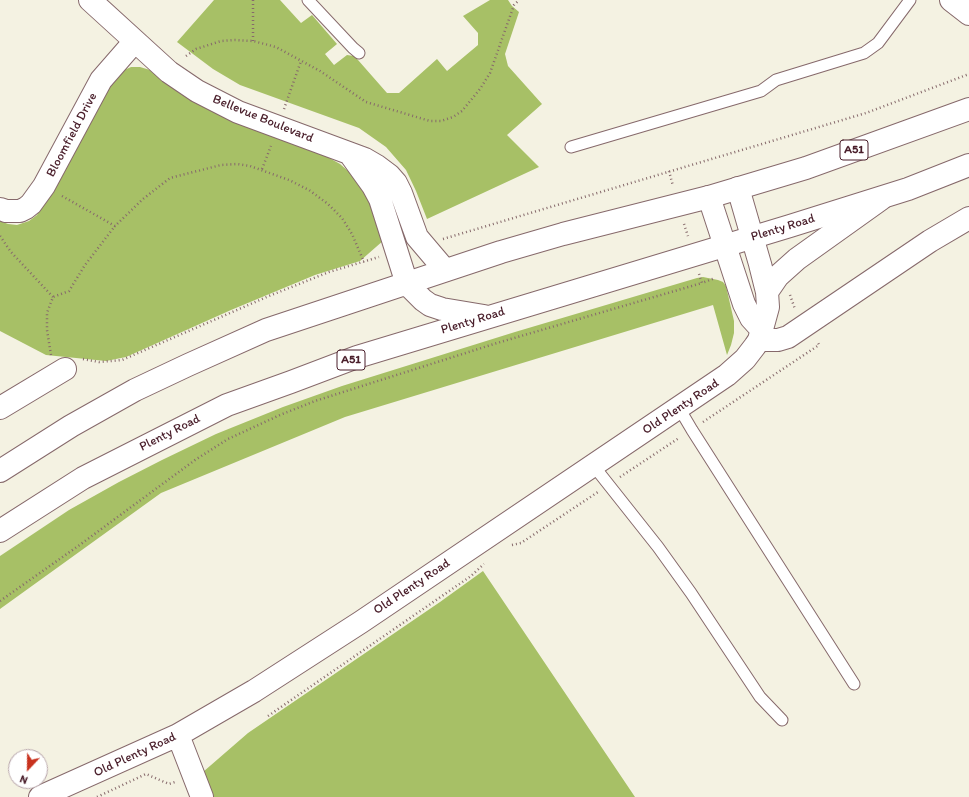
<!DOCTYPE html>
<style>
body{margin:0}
#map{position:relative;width:969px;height:797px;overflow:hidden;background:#f4f2e2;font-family:Itim,sans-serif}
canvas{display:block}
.north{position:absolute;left:8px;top:749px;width:40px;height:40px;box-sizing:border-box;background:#fff;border:1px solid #b7a5aa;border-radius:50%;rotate:202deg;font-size:11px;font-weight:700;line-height:16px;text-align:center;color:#4a1f2b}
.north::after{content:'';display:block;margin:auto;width:14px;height:18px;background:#c8321e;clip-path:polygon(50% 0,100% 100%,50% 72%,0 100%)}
</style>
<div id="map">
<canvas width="969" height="797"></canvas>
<div class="north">N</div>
</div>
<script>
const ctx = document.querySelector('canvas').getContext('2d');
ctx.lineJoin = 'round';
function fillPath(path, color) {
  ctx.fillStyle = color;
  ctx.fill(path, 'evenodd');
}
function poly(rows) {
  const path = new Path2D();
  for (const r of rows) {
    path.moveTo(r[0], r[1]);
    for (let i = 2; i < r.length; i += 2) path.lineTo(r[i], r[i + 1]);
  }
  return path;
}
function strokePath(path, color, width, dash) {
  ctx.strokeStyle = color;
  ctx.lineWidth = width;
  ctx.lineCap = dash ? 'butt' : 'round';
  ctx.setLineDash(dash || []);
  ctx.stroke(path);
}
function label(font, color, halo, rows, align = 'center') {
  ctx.font = font + ' Itim,sans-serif';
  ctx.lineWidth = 3;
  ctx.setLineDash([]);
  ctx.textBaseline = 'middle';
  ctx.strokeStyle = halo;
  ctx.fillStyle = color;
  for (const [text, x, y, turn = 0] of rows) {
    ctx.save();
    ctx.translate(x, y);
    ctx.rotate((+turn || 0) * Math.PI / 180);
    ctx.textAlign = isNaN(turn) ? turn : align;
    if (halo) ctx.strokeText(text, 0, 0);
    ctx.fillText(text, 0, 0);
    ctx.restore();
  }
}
fillPath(poly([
 [214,0,280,0,301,23,312,15,337,44,325,54,334,65,347,55,354,56,358,60,387,93,399,93,437,59,447,71,478,45,478,33,463,16,490,0,508,0,512,6,519,12,505,54,508,66,542,104,507,135,539,167,427,219,416,191,406,170,386,147,359,128,240,85,213,69,177,42],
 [131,67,140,67,150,70,178,92,202,106,227,118,324,155,340,164,355,177,369,193,384,240,360,261,315,275,231,310,126,357,106,361,46,355,0,331,0,221,8,224,17,225,29,221,37,215,107,86,120,72],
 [703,277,718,280,723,282,726,286,734,321,734,333,731,345,727,355,713,305,345,417,161,493,0,609,0,556,69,510,119,482,162,460,216,434,283,407,342,386,515,332,697,278],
 [483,571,635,797,212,797,203,772,248,733,440,602]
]), '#a7c066');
const service = poly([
 [308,0,353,48,359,53],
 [571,147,761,91,776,80,864,53,878,43,910,0],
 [679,408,692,430,854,684],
 [593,465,658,547,691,593,760,697,782,720]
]);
const minor = poly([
 [90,0,169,72,197,91,238,112,365,159,377,166,389,175,396,183,401,193,417,237,445,270],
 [951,0,969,14],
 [350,154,373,186,380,199,407,284],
 [709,197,744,304,751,318,761,329],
 [0,209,6,211,20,211,26,208,31,204,44,186,101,80,135,41],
 [767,292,778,276,797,259,881,199],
 [759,340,778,340,788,337,930,241,969,218],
 [0,408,65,369],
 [178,735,202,797],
 [40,797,178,735,254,691,361,622,727,375,745,359,755,346,759,340,768,307,767,292,760,264,738,188]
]);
const trunk = poly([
 [407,284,423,300,430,305,442,309,484,316],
 [0,471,71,426,135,390,188,365,266,330,501,252,563,234,709,197,806,168,969,109],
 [0,531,83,478,227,405,291,382,357,357,790,226,908,189,969,165]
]);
strokePath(service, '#86696b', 13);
strokePath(minor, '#86696b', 24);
strokePath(trunk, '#86696b', 24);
strokePath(poly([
 [253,41,253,0],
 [186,56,196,49,221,41,235,40,253,41,276,47,320,71,366,102,430,121,441,121,453,117,462,111,480,89,490,73,514,5,519,0],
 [284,109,301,61],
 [262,169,271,146],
 [669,171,673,186],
 [62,196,115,226,143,199,170,178,221,165,237,164,250,166,289,180,309,190,328,204,342,218,352,234,364,262],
 [684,224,688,236],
 [0,236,11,252,53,297],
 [443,239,866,113,969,74],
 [699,274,702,283,715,278],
 [790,295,795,309],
 [51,355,47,330,47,313,53,297,69,291,85,265,115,226],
 [83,359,99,362,122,360,269,296,329,272,379,257],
 [703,422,819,345,817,341],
 [620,477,679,438],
 [512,545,521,543,598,492],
 [0,601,81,544,195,460,228,439,280,415,315,401,497,343,702,283],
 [268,716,471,576,484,564],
 [97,797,146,774,169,784,175,782]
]), '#86696b', 2.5, [1, 3]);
strokePath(service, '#fff', 11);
strokePath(minor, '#fff', 22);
strokePath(trunk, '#fff', 22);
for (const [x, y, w] of [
 [854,150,28],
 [351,360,28]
]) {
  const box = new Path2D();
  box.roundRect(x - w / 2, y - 10, w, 20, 3);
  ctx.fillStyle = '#fff';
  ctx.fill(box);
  strokePath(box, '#4a1f2b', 1);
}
label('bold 12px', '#4a1f2b', null, [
 ["A51",854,150],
 ["A51",351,360]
]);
label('13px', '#4a1f2b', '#fff', [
 ["Bellevue Boulevard",263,119,22],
 ["Bloomfield Drive",72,135,-62],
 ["Plenty Road",783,228,-17],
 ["Plenty Road",473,321,-17],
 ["Old Plenty Road",681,407,-34],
 ["Plenty Road",170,433,-27],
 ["Old Plenty Road",412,587,-34],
 ["Old Plenty Road",135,755,-25]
]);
</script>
